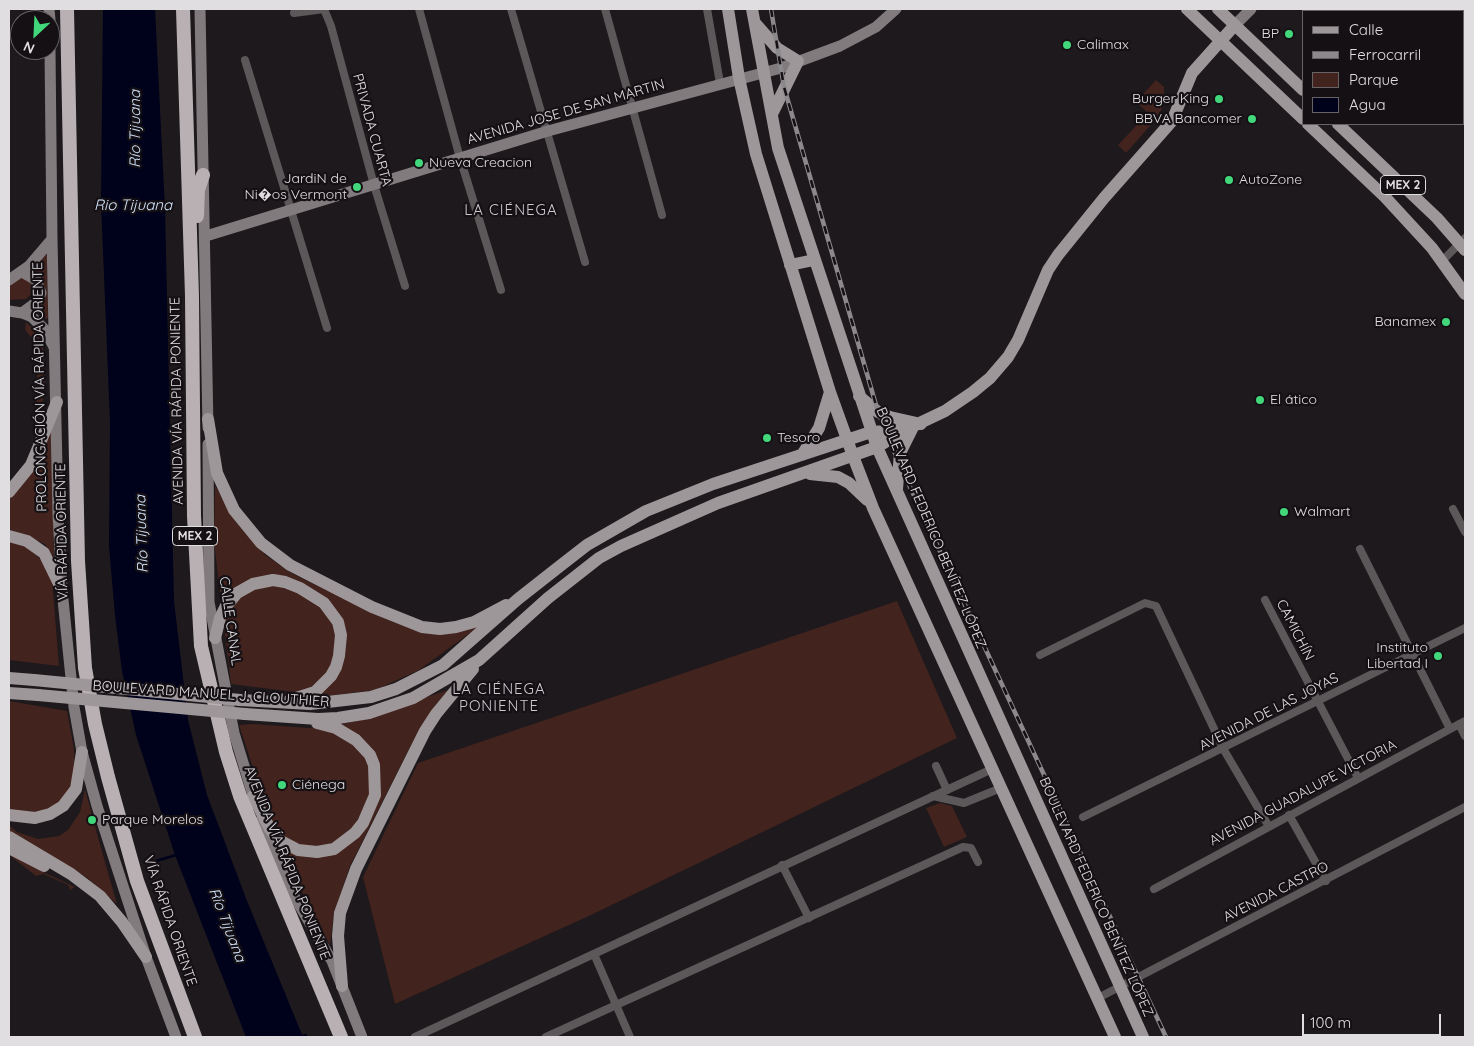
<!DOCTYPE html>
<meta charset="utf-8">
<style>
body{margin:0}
#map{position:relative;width:1474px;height:1046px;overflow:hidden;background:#1d191d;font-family:Quicksand,sans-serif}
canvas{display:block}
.frame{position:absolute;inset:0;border:10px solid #e1dee1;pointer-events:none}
.legend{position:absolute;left:1302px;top:10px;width:162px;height:115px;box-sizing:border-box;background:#141014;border:1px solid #666266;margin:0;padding:6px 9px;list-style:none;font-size:15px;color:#e1dee1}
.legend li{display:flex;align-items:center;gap:10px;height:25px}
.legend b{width:25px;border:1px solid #666266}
.north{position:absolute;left:10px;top:10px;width:50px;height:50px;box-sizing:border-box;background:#141014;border:1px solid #666266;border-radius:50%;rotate:205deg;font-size:14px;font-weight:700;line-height:20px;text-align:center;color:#e1dee1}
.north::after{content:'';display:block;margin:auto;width:18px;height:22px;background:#42d77b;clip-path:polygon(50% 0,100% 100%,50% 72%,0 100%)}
.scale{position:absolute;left:1302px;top:1014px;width:139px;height:22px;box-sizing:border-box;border:2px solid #e1dee1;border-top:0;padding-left:6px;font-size:15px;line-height:18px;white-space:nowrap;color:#e1dee1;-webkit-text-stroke:4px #141014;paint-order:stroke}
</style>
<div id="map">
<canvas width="1474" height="1046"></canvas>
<div class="frame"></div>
<ul class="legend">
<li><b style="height:6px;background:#9e9799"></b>Calle</li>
<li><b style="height:6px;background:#8c898c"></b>Ferrocarril</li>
<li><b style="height:14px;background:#42231d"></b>Parque</li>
<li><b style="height:14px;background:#00011b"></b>Agua</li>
</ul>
<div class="north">N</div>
<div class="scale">100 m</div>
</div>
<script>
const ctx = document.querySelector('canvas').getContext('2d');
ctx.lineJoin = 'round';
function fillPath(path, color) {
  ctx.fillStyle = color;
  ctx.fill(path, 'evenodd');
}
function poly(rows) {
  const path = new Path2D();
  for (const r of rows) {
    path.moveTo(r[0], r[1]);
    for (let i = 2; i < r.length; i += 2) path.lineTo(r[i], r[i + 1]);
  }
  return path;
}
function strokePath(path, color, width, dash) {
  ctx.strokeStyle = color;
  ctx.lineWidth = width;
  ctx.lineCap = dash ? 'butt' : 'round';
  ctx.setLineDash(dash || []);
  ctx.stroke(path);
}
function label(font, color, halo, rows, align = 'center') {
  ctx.font = font + ' Quicksand,sans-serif';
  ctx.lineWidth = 4.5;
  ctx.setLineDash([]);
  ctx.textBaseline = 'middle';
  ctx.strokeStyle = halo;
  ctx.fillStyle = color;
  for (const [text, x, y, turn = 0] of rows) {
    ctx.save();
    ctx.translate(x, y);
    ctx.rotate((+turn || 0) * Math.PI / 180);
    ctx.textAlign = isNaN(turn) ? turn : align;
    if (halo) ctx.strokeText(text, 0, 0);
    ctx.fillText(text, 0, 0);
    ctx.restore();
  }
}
fillPath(poly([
 [1156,80,1164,87,1164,103,1158,117,1126,153,1118,145,1148,113,1136,102],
 [47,254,48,318,46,319,32,309,40,278,31,268],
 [22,277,31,282,31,294,26,299,9,300,9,282],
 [26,322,36,332,43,347,45,385,42,404,36,419,38,345,25,330],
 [51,427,54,558,45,544,9,529,9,495,41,462],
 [215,485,235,521,265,555,293,574,388,620,421,632,492,617,419,670,375,690,326,696,231,684,214,542],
 [9,542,28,547,47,566,52,579,59,666,9,660],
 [897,601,957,738,591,915,395,1004,363,877,418,763],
 [448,690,435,706,411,745,350,866,334,913,330,945,280,850,239,725,253,724,309,728,348,723],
 [9,701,67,711,74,749,75,777,70,790,61,803,40,813,9,811],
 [85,789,99,841,117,904,86,877,9,830,9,825,17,832,38,839,59,836,68,830,80,812],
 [940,803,952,806,967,837,944,847,926,808],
 [9,852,45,873,75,887,70,890,68,885,43,874,36,876,9,855]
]), '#42231d');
fillPath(poly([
 [103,9,155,9,165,210,174,601,188,720,207,795,247,901,303,1037,246,1037,175,855,136,735,122,671,115,615,109,546,110,422,101,202]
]), '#00011b');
strokePath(poly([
 [156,861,176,855],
 [300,1037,306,1035]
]), '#00011b', 2.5);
strokePath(poly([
 [419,9,460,158,501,290],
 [511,9,585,262],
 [605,9,662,215],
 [707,9,720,83],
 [1374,9,1377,11],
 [1389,11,1392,9],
 [294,13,324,9,331,26,374,185,405,286],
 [245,60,327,328],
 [1463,91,1465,94],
 [1443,260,1465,238],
 [1453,509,1465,532],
 [1360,549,1450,729],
 [1265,600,1358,778],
 [1040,655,1145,603,1156,606,1224,750,1268,825],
 [1459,724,1465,736],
 [936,766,947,790],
 [933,796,964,803,1001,788],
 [1289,815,1326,881],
 [1083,817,1465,628],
 [782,865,809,918],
 [1154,889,1465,721],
 [594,954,630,1037],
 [1098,998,1465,807],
 [415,1037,992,769],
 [546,1037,963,847,971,848,978,862]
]), '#5c5859', 8);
strokePath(poly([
 [49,9,50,20],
 [200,9,208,428],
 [1234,26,1251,9],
 [50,50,52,239,58,514,62,590,74,707,82,752,97,806,146,957,176,1037],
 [206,236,548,131,781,68,840,46,876,27,896,9],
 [22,272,36,280,41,293,37,302,22,313],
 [9,280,29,266,52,239],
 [9,311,22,313,32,317,44,329,54,347],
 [208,444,209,602,234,733,256,805],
 [261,820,273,853,294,896,332,961,362,1037]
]), '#817b7d', 11);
strokePath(poly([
 [728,9,739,78,756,154,830,392,853,456,873,508,1115,1037],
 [752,9,778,148,877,447,1143,1037],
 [1187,9,1303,119],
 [1218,9,1303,90],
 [755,23,777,48,798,61,772,114],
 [1308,124,1385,197,1432,248,1465,294],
 [1338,124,1437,218,1465,250],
 [790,265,814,260],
 [859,396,878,412,890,417,921,424],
 [208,419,217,473,234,510,261,543,290,565,372,607,422,627,440,629,456,627,474,622,506,605],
 [802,455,819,428,830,392],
 [810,474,838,477,849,483,867,500],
 [897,489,900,453,913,427],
 [9,492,31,465,57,402],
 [9,536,27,541,44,553,62,590],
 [215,638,220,618,226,606,237,593,253,584,273,580,285,582,300,588,324,603,338,622,341,635,339,656,336,667,331,676,315,692,290,700],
 [9,678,34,680],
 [9,693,38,695],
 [240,700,310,704,371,697,396,689,443,665,518,599,560,566,587,545,646,511,713,484,871,432,905,430],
 [245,714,318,719,338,718,369,713,413,698,479,660,548,598,599,558,621,546,718,503,877,447,905,430,945,411,973,392,990,378,1008,357,1018,340,1048,270,1058,255,1104,198,1172,121,1192,73,1234,26],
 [253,796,270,829,279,840,298,850,317,852,334,849,355,833,363,823,375,795,374,765,370,755,356,740,336,728,317,723],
 [9,815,35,818,50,814,63,806,76,789,82,752],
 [9,837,71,874,100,896,122,922,146,957],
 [9,848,44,866],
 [342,986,338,936,340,913,356,869,425,731,436,714,473,669]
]), '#9e9799', 12);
strokePath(poly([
 [67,9,78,561,85,668,95,724,108,777,137,881,195,1037],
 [183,9,192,296,194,516,201,646,226,752,240,796,341,1037],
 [197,216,198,190,203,175]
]), '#b8b0b2', 14);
const rail = poly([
 [771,9,784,87,878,412,898,461,1166,1037]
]);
strokePath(rail, '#8c898c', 4.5);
strokePath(rail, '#141014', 2.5, [8]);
strokePath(poly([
 [34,680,240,700],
 [38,695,245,714]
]), '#9e9799', 12);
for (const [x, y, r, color] of [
 [1289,34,5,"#42d77b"],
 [1067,45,5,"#42d77b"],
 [1219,99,5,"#42d77b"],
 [1252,119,5,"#42d77b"],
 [419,163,5,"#42d77b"],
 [1229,180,5,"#42d77b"],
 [357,187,5,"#42d77b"],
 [1446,322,5,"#42d77b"],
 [1260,400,5,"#42d77b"],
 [767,438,5,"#42d77b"],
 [1284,512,5,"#42d77b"],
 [1438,656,5,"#42d77b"],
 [282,785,5,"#42d77b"],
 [92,820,5,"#42d77b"]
]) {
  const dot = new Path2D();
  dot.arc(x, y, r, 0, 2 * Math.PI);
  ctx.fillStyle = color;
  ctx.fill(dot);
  strokePath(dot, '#141014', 2);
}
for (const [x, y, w] of [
 [1403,185,45],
 [195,536,45]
]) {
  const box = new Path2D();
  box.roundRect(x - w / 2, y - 9.5, w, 19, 4);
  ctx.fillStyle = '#141014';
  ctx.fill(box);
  strokePath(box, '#e1dee1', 1);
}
label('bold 12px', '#e1dee1', null, [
 ["MEX 2",1403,185],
 ["MEX 2",195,536]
]);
label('14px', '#e1dee1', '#141014', [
 ["BP",1279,34,"right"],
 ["Calimax",1077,45],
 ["Burger King",1209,99,"right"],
 ["BBVA Bancomer",1242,119,"right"],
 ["Nueva Creacion",429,163],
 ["JardiN de",347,179,"right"],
 ["Ni�os Vermont",347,195,"right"],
 ["AutoZone",1239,180],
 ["Banamex",1436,322,"right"],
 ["El ático",1270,400],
 ["Tesoro",777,438],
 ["Walmart",1294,512],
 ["Instituto",1428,648,"right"],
 ["Libertad I",1428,664,"right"],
 ["Ciénega",292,785],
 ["Parque Morelos",102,820]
], 'left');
label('14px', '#e1dee1', '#141014', [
 ["AVENIDA JOSE DE SAN MARTIN",566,112,-16],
 ["PRIVADA CUARTA",372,130,75],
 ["PROLONGACIÓN VÍA RÁPIDA ORIENTE",40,387,-91],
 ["AVENIDA VÍA RÁPIDA PONIENTE",177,401,-91],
 ["BOULEVARD FEDERICO BENÍTEZ LÓPEZ",931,528,67],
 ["VÍA RÁPIDA ORIENTE",62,532,-91],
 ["CALLE CANAL",230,621,82],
 ["CAMICHÍN",1295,630,63],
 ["BOULEVARD MANUEL J. CLOUTHIER",211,694,4],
 ["AVENIDA DE LAS JOYAS",1269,712,-27],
 ["AVENIDA GUADALUPE VICTORIA",1303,793,-28],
 ["AVENIDA VÍA RÁPIDA PONIENTE",287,863,68],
 ["AVENIDA CASTRO",1276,892,-27],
 ["BOULEVARD FEDERICO BENÍTEZ LÓPEZ",1096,897,66],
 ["VÍA RÁPIDA ORIENTE",170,921,71]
]);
label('italic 15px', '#d2e5fe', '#141014', [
 ["Río Tijuana",135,129,-90],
 ["Rio Tijuana",133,205],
 ["Río Tijuana",142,534,-92],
 ["Río Tijuana",227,925,69]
]);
ctx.letterSpacing = '1px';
label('15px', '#cdc8ce', '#141014', [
 ["LA CIÉNEGA",511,210],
 ["LA CIÉNEGA",499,689],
 ["PONIENTE",499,706]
]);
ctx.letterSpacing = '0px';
</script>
